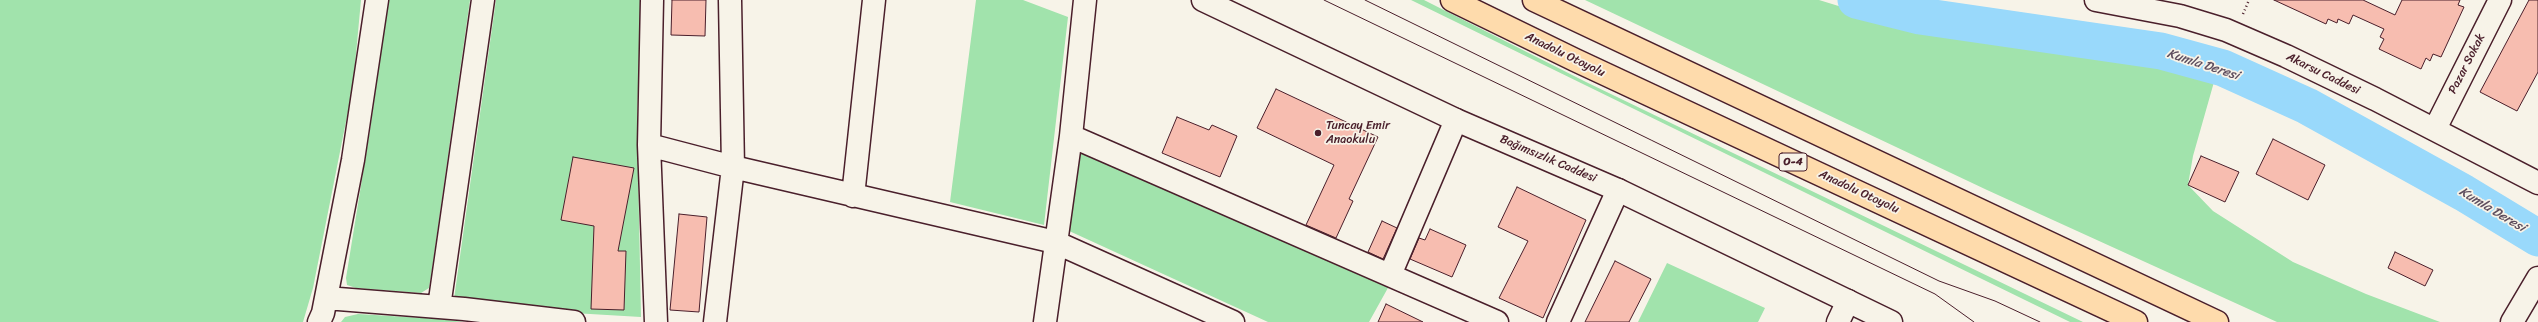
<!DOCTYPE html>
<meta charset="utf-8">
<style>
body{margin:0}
canvas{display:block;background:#f7f3e8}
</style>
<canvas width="2538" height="322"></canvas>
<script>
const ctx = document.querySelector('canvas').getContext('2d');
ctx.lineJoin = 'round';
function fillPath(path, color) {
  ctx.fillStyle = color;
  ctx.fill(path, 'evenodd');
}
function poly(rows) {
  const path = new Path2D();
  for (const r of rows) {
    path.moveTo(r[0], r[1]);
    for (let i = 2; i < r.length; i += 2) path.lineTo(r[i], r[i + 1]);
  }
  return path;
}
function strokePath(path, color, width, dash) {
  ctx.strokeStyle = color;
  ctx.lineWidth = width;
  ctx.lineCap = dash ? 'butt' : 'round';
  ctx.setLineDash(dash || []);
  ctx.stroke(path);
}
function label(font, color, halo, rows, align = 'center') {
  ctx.font = font + ' Sriracha,sans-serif';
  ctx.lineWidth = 3.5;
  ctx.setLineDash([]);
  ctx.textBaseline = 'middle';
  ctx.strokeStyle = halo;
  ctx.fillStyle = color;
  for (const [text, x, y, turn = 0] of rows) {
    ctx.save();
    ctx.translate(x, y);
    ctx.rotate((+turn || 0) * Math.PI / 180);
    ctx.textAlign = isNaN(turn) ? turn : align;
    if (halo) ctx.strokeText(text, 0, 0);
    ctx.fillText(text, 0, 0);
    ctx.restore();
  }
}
fillPath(poly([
 [0,0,361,0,353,86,313,288,303,322,0,322],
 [388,0,470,0,432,269,429,288,421,293,356,288,347,285,346,278,370,130],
 [496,0,641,0,637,118,641,317,573,313,454,299],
 [976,0,1023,0,1068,17,1044,225,950,202],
 [1411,0,1424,0,1586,82,2083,322,2070,322],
 [1585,0,1819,0,1894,23,2170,66,2214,82,2193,156,2188,185,2213,211,2293,262,2366,294,2440,322,2277,322,1987,190],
 [1079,147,1389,286,1369,322,1268,322,1067,230],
 [1667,263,1765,308,1758,322,1638,322],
 [358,314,439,319,464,322,341,322,345,317]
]), '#a1e3ac');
strokePath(poly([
 [1856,0,1920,16,2161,51,2223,68,2307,106,2464,193,2538,238]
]), '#99d9fb', 37);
const building = poly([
 [672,0,706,0,705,36,671,35,672,0],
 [2274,0,2363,0,2395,15,2402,0,2460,0,2458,5,2464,7,2441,57,2433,54,2430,61,2426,58,2421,69,2379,49,2384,39,2380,37,2384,29,2353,15,2349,24,2338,19,2337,23,2328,19,2326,24,2274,0],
 [2529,0,2538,0,2538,72,2517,111,2480,92,2529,0],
 [1276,89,1378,137,1349,199,1353,201,1336,238,1306,225,1334,165,1257,128,1276,89],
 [1177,117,1209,130,1212,125,1237,136,1220,177,1162,153,1177,117],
 [2273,139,2325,165,2308,200,2256,174,2273,139],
 [2201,156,2239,172,2225,202,2188,185,2201,156],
 [573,157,634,168,618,251,626,251,624,310,591,309,594,226,561,220,573,157],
 [1517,187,1586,220,1543,318,1499,298,1528,241,1498,227,1517,187],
 [679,214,707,217,699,312,670,310,679,214],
 [1382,221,1397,228,1383,259,1368,252,1382,221],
 [1430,229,1466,245,1452,277,1410,259,1419,238,1425,240,1430,229],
 [2395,252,2433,270,2425,286,2388,268,2395,252],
 [1615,261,1651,279,1629,322,1585,322,1615,261],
 [1386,304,1423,322,1378,322,1386,304]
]);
fillPath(building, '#f7bdb0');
strokePath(building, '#4a1f2b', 1);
const minor = poly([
 [652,0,649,145,656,322],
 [2435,129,2500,0],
 [1071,136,1497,322],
 [649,145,733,167,1055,242,1233,322],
 [853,196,874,0],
 [1390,275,1456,120],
 [326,298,464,309,574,322],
 [439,307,483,0],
 [319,322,323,313,353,160,377,0],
 [715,322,733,167,730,0],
 [1045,322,1071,136,1085,0],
 [1558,322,1618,190],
 [1838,322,1848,301]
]);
const tertiary = poly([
 [2096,0,2180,16,2226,30,2286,56,2375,99,2538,183]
]);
const secondary = poly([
 [1203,0,1456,120,1618,190,1891,322],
 [2512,322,2538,278]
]);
const motorway = poly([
 [1452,0,1575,60,2136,322],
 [1534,0,2217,322]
]);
strokePath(minor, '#4a1f2b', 25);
strokePath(tertiary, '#4a1f2b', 25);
strokePath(secondary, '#4a1f2b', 25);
strokePath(motorway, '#4a1f2b', 25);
strokePath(poly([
 [2243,14,2249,0]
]), '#4a1f2b', 2.5, [1, 3]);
strokePath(minor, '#f7f3e8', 22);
strokePath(tertiary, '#f7f3e8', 22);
strokePath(secondary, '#f7f3e8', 22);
strokePath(motorway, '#fedbac', 22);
strokePath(poly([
 [1324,0,1935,294,1974,322],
 [1365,0,1939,281,1995,301,2040,322]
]), '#4a1f2b', 1);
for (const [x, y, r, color] of [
 [1318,133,4,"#4a1f2b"]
]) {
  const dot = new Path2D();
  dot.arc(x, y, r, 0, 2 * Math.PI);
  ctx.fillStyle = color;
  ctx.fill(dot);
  strokePath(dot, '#f7f3e8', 1.5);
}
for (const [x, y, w] of [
 [1793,162,28]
]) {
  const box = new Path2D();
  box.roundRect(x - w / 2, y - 9, w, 18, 3);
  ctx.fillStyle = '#f7f3e8';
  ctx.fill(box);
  strokePath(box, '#4a1f2b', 1);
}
label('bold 11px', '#4a1f2b', null, [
 ["O-4",1793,162]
]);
label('12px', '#4a1f2b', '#f7f3e8', [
 ["Anadolu Otoyolu",1565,55,26],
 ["Pazar Sokak",2467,64,-63],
 ["Akarsu Caddesi",2323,74,26],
 ["Bağımsızlık Caddesi",1548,159,23],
 ["Anadolu Otoyolu",1859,192,25]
]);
label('12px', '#4a1f2b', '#f7f3e8', [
 ["Tuncay Emir",1326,126],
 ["Anaokulu",1326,140]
], 'left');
label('italic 13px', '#5e4e5f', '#f7f3e8', [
 ["Kumla Deresi",2203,65,18],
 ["Kumla Deresi",2492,210,31]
]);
</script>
